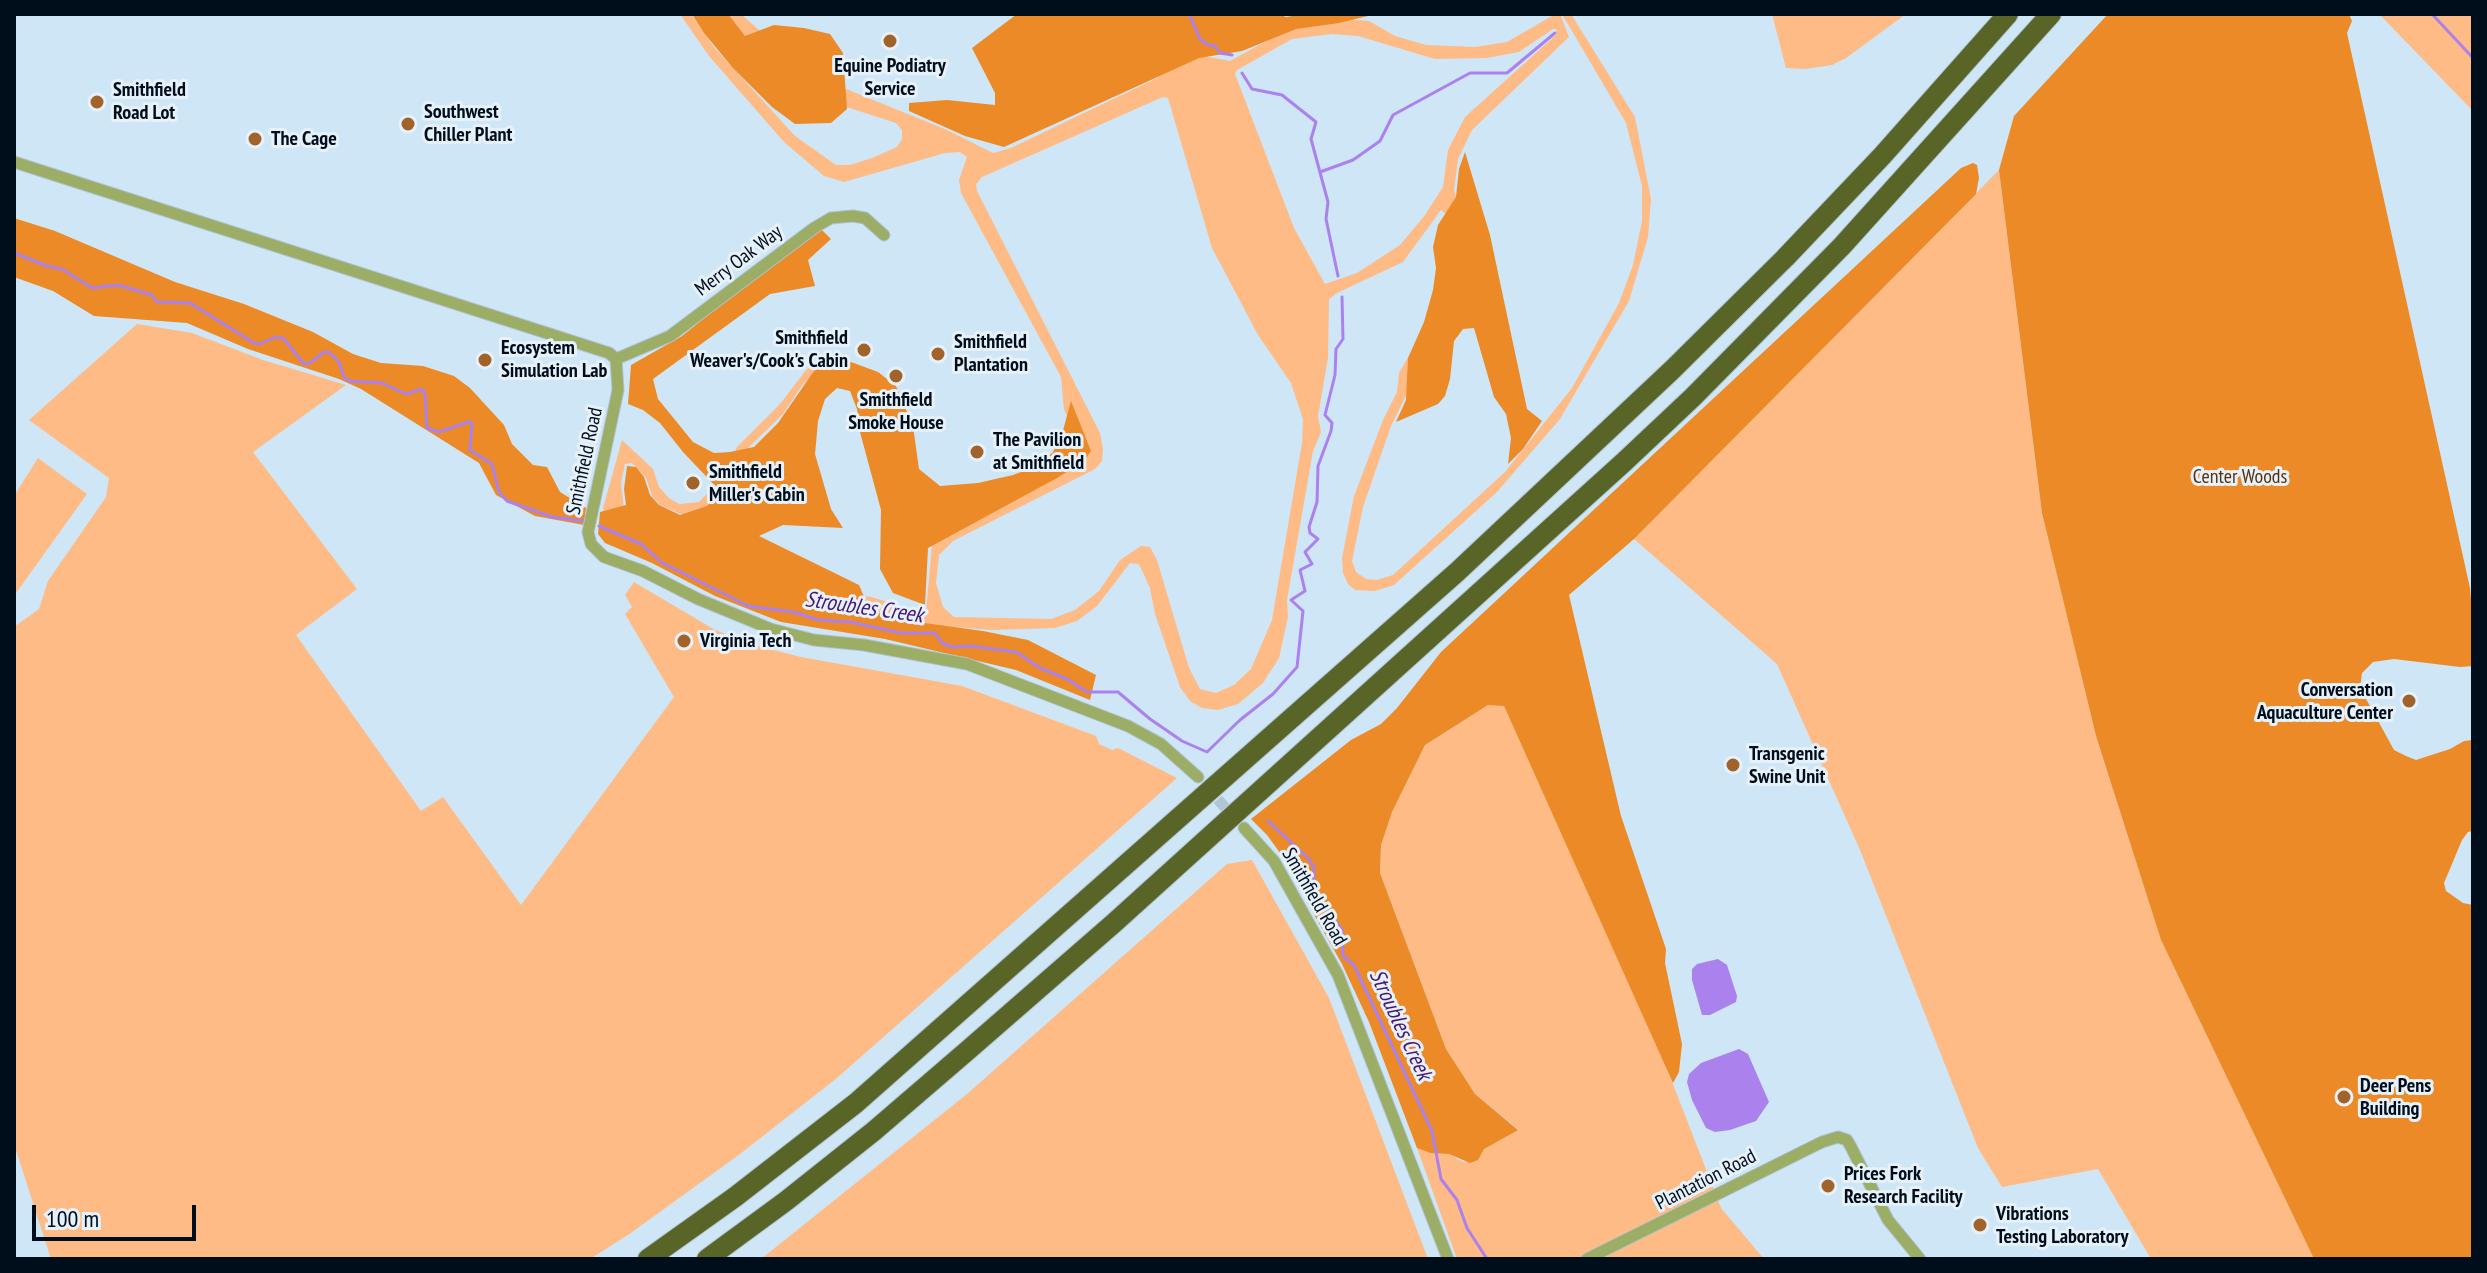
<!DOCTYPE html>
<style>
body{margin:0}
#map{position:relative;width:2487px;height:1273px;overflow:hidden;background:#cfe6f6;font-family:"PT Sans Narrow",sans-serif}
canvas{display:block}
.frame{position:absolute;inset:0;border:16px solid #000e1c;pointer-events:none}
.scale{position:absolute;left:32px;top:1205px;width:164px;height:36px;box-sizing:border-box;border:4px solid #000e1c;border-top:0;padding-left:10px;font-size:24px;line-height:28px;white-space:nowrap;color:#000e1c;-webkit-text-stroke:6px #e6f1fa;paint-order:stroke}
</style>
<div id="map">
<canvas width="2487" height="1273"></canvas>
<div class="frame"></div>
<div class="scale">100 m</div>
</div>
<script>
const ctx = document.querySelector('canvas').getContext('2d');
ctx.lineJoin = 'round';
function fillPath(path, color) {
  ctx.fillStyle = color;
  ctx.fill(path, 'evenodd');
}
function poly(rows) {
  const path = new Path2D();
  for (const r of rows) {
    path.moveTo(r[0], r[1]);
    for (let i = 2; i < r.length; i += 2) path.lineTo(r[i], r[i + 1]);
  }
  return path;
}
function strokePath(path, color, width, dash) {
  ctx.strokeStyle = color;
  ctx.lineWidth = width;
  ctx.lineCap = dash ? 'butt' : 'round';
  ctx.setLineDash(dash || []);
  ctx.stroke(path);
}
function label(font, color, halo, rows, align = 'center') {
  ctx.font = font + ' "PT Sans Narrow",sans-serif';
  ctx.lineWidth = 6;
  ctx.setLineDash([]);
  ctx.textBaseline = 'middle';
  ctx.strokeStyle = halo;
  ctx.fillStyle = color;
  for (const [text, x, y, turn = 0] of rows) {
    ctx.save();
    ctx.translate(x, y);
    ctx.rotate((+turn || 0) * Math.PI / 180);
    ctx.textAlign = isNaN(turn) ? turn : align;
    if (halo) ctx.strokeText(text, 0, 0);
    ctx.fillText(text, 0, 0);
    ctx.restore();
  }
}
fillPath(poly([
 [680,14,691,14,714,47,795,136,836,165,850,165,872,158,897,147,902,139,902,130,896,123,831,102,782,69,739,31,725,14,741,14,769,39,819,78,947,130,993,153,1011,148,1157,78,1179,62,1180,56,1160,14,1172,14,1186,48,1193,54,1230,61,1294,26,1345,19,1369,21,1395,36,1426,45,1475,47,1507,42,1552,16,1560,14,1569,37,1472,130,1458,159,1454,190,1470,245,1473,276,1461,297,1443,321,1391,426,1363,507,1352,561,1356,572,1366,579,1377,580,1393,575,1505,472,1572,388,1619,303,1633,265,1642,221,1642,186,1626,123,1562,14,1571,14,1635,117,1651,199,1648,237,1629,301,1560,419,1497,492,1394,585,1375,591,1355,590,1348,584,1343,573,1342,558,1354,496,1383,420,1397,392,1399,373,1433,314,1461,277,1461,252,1450,218,1441,210,1403,262,1337,293,1329,299,1328,358,1318,416,1321,432,1313,451,1287,600,1288,617,1279,658,1263,683,1238,704,1218,710,1202,708,1190,701,1180,687,1155,614,1150,588,1139,564,1130,563,1097,606,1077,621,1055,628,991,630,919,624,839,604,757,589,673,547,628,527,608,523,603,508,622,440,653,469,659,487,669,498,679,504,699,502,722,478,737,447,780,404,806,370,825,355,842,357,874,402,944,530,949,532,1082,457,1084,449,1064,410,1061,377,961,193,959,180,967,157,960,152,945,153,844,182,824,176,784,142,709,56],
 [1553,29,1556,29,1557,34,1465,117,1448,150,1443,187,1425,215,1400,245,1357,273,1325,284,1294,228,1235,74,1237,70,1292,39,1332,34,1358,36,1435,59,1487,58,1519,52],
 [1163,97,1168,98,1212,248,1258,335,1291,383,1303,419,1302,443,1272,620,1251,669,1234,685,1216,693,1200,689,1189,668,1157,560,1150,547,1141,546,1120,560,1099,591,1075,610,1051,619,954,617,943,607,936,583,939,555,953,541,1095,469,1102,461,1103,449,1100,433,977,191,976,184,982,177],
 [835,363,842,367,871,412,919,498,933,534,926,613,871,597,777,582,724,563,627,514,624,509,621,483,625,464,632,463,646,478,652,496,660,505,685,516,697,514,710,506,729,483,738,458,783,414,801,387,822,365],
 [1772,14,1906,14,1846,58,1832,65,1805,69,1786,68],
 [2379,14,2473,14,2473,111],
 [1999,170,2042,513,2096,736,2161,940,2314,1259,2151,1259,2098,1169,2002,1187,1978,1148,1860,850,1777,664,1634,539],
 [137,324,192,333,263,360,346,385,253,452,357,589,296,635,421,811,443,797,521,905,674,697,625,614,632,607,625,595,634,582,715,630,757,646,801,657,962,686,1096,736,1099,744,1112,750,1118,748,1177,778,837,1078,740,1154,628,1235,590,1259,51,1259,14,1144,14,627,39,609,48,581,106,497,109,478,29,420],
 [38,458,87,494,14,596,14,496],
 [1496,704,1504,706,1664,1061,1721,1208,1764,1259,1457,1259,1417,1148,1430,1153,1449,1154,1463,1162,1478,1160,1483,1149,1518,1129,1475,1094,1446,1049,1380,873,1381,845,1392,812,1425,745,1488,705],
 [1252,860,1329,998,1428,1259,761,1259,967,1094,1227,864]
]), '#febb85');
fillPath(poly([
 [692,14,728,14,745,36,774,25,804,28,830,34,843,53,847,109,831,123,795,124,772,107,733,68,704,33],
 [1017,14,1278,14,1286,17,1305,14,1368,14,1368,16,1339,23,1296,29,1242,51,1199,58,1004,147,965,136,909,111,909,103,947,100,995,105,995,93,972,48],
 [2108,14,2349,14,2352,21,2347,33,2470,588,2473,623,2473,666,2460,667,2394,659,2373,662,2362,673,2360,688,2394,750,2406,756,2416,760,2450,749,2464,741,2473,740,2473,831,2468,832,2462,840,2444,883,2446,891,2463,903,2473,905,2473,1259,2314,1259,2161,940,2096,736,2042,513,1999,170,2014,116],
 [1465,152,1490,235,1527,409,1542,421,1523,449,1508,464,1511,438,1506,414,1494,397,1474,328,1463,329,1454,341,1450,379,1445,396,1438,404,1396,422,1406,400,1408,358,1424,322,1433,290,1436,268,1433,247,1438,225,1456,197,1459,169],
 [1973,163,1977,165,1979,178,1976,194,1634,539,1569,595,1621,816,1666,949,1665,963,1682,1044,1679,1072,1673,1083,1504,706,1488,705,1425,745,1392,812,1381,845,1380,873,1446,1049,1475,1094,1518,1130,1484,1149,1478,1160,1470,1163,1449,1154,1430,1153,1417,1148,1369,1022,1342,964,1312,911,1291,868,1267,835,1251,819,1351,740,1381,724,1397,708,1441,652,1961,168],
 [14,218,55,231,175,282,244,304,313,332,353,354,381,363,423,366,454,376,470,388,504,425,512,444,533,465,547,467,560,492,586,508,584,525,535,516,496,495,479,463,361,389,339,379,248,349,187,323,94,316,53,291,14,277],
 [822,230,831,239,808,260,815,286,770,294,653,379,658,399,693,442,714,453,730,452,754,447,778,423,814,371,834,361,851,362,878,372,896,386,913,426,919,469,940,486,978,483,1013,475,1037,466,1053,452,1062,434,1071,401,1091,451,1084,461,1057,478,928,548,925,605,893,593,880,569,881,510,860,432,857,409,850,391,837,388,825,399,818,421,815,454,831,509,843,528,783,525,759,536,859,585,870,611,910,621,983,631,1028,640,1096,675,1090,700,1016,670,885,639,781,622,715,596,652,563,605,543,598,534,600,512,626,505,624,489,627,466,636,467,644,477,650,495,659,505,680,515,707,506,721,492,683,452,660,423,643,410,628,404,631,365,682,336,776,260]
]), '#eb8a26');
fillPath(poly([
 [1718,959,1727,965,1737,996,1736,1002,1710,1015,1702,1015,1692,980,1692,969,1697,964],
 [1739,1049,1748,1054,1769,1102,1756,1121,1730,1130,1715,1132,1706,1128,1692,1100,1687,1082,1689,1074,1701,1063]
]), '#ab82ed');
strokePath(poly([
 [1189,14,1200,39,1206,44,1215,46,1220,53,1232,55],
 [2432,14,2473,58],
 [1242,73,1252,89,1282,95,1316,122,1311,139,1328,202,1326,219,1338,276],
 [1320,172,1353,160,1380,141,1393,115,1470,73,1507,73,1555,33],
 [14,253,47,266,62,269,92,288,118,285,152,295,157,302,190,303,254,343,260,344,276,337,283,338,304,364,310,363,324,352,329,352,339,362,344,377,349,381,382,383,406,394,422,389,425,394,427,428,439,432,468,422,472,423,470,450,492,464,499,492,507,501,552,517,583,521],
 [599,526,641,544,661,562,748,606,793,612,819,620,850,622,901,633,935,633,942,643,952,647,971,646,1016,652,1040,668,1067,679,1087,692,1118,692,1150,719,1182,741,1207,752,1240,720,1273,694,1297,667,1303,611,1291,600,1305,591,1300,570,1312,564,1305,552,1318,539,1310,533,1309,527,1317,502,1318,466,1331,431,1332,423,1325,415,1335,375,1336,349,1343,339,1342,297],
 [1268,821,1307,857,1314,867,1313,891,1342,930,1343,956,1354,965,1432,1131,1441,1179,1457,1200,1467,1228,1487,1259]
]), '#ab82ed', 3);
strokePath(poly([
 [1207,787,1235,819]
]), '#b0c6d5', 11, [11, 5.5]);
const street = poly([
 [14,162,609,353,616,359,618,390,588,532,591,544,604,557,643,571,698,599,771,629,814,640,864,645,967,664,1128,726,1161,744,1198,777],
 [616,359,670,336,814,228,831,218,853,216,865,218,884,235],
 [1244,828,1274,861,1338,975,1448,1259],
 [1587,1259,1822,1142,1838,1137,1847,1140,1851,1147,1888,1220,1920,1259]
]);
const highway = poly([
 [648,1259,735,1197,856,1103,1457,572,1672,370,1785,258,1882,156,2008,14],
 [707,1259,786,1201,874,1131,967,1051,1114,923,1624,462,1693,397,1842,246,2051,14]
]);
strokePath(street, '#aec3d3', 13);
strokePath(highway, '#aec3d3', 22);
strokePath(street, '#9cad66', 11);
strokePath(highway, '#586527', 20);
for (const [x, y, r, color] of [
 [890,41,8,"#a16329"],
 [97,102,8,"#a16329"],
 [408,124,8,"#a16329"],
 [255,139,8,"#a16329"],
 [864,350,8,"#a16329"],
 [938,354,8,"#a16329"],
 [485,360,8,"#a16329"],
 [896,376,8,"#a16329"],
 [977,452,8,"#a16329"],
 [693,483,8,"#a16329"],
 [684,641,8,"#a16329"],
 [2409,701,8,"#a16329"],
 [1733,765,8,"#a16329"],
 [2344,1097,8,"#a16329"],
 [1828,1186,8,"#a16329"],
 [1980,1225,8,"#a16329"]
]) {
  const dot = new Path2D();
  dot.arc(x, y, r, 0, 2 * Math.PI);
  ctx.fillStyle = color;
  ctx.fill(dot);
  strokePath(dot, '#e6f1fa', 3);
}
label('bold 20px', '#000e1c', '#e6f1fa', [
 ["Equine Podiatry",890,66,"center"],
 ["Service",890,89,"center"],
 ["Smithfield",113,90],
 ["Road Lot",113,113],
 ["Southwest",424,112],
 ["Chiller Plant",424,135],
 ["The Cage",271,139],
 ["Smithfield",848,338,"right"],
 ["Weaver's/Cook's Cabin",848,361,"right"],
 ["Smithfield",954,342],
 ["Plantation",954,365],
 ["Ecosystem",501,348],
 ["Simulation Lab",501,371],
 ["Smithfield",896,400,"center"],
 ["Smoke House",896,423,"center"],
 ["The Pavilion",993,440],
 ["at Smithfield",993,463],
 ["Smithfield",709,472],
 ["Miller's Cabin",709,495],
 ["Virginia Tech",700,641],
 ["Conversation",2393,690,"right"],
 ["Aquaculture Center",2393,713,"right"],
 ["Transgenic",1749,754],
 ["Swine Unit",1749,777],
 ["Deer Pens",2360,1086],
 ["Building",2360,1109],
 ["Prices Fork",1844,1174],
 ["Research Facility",1844,1197],
 ["Vibrations",1996,1214],
 ["Testing Laboratory",1996,1237]
], 'left');
label('20px', '#000e1c', '#e6f1fa', [
 ["Merry Oak Way",739,261,-37],
 ["Smithfield Road",585,461,-78],
 ["Smithfield Road",1314,897,60],
 ["Plantation Road",1706,1180,-27]
]);
label('20px', '#58310b', '#e6f1fa', [
 ["Center Woods",2240,477]
]);
label('italic 22px', '#441675', '#e6f1fa', [
 ["Stroubles Creek",864,608,8],
 ["Stroubles Creek",1400,1025,65]
]);
</script>
